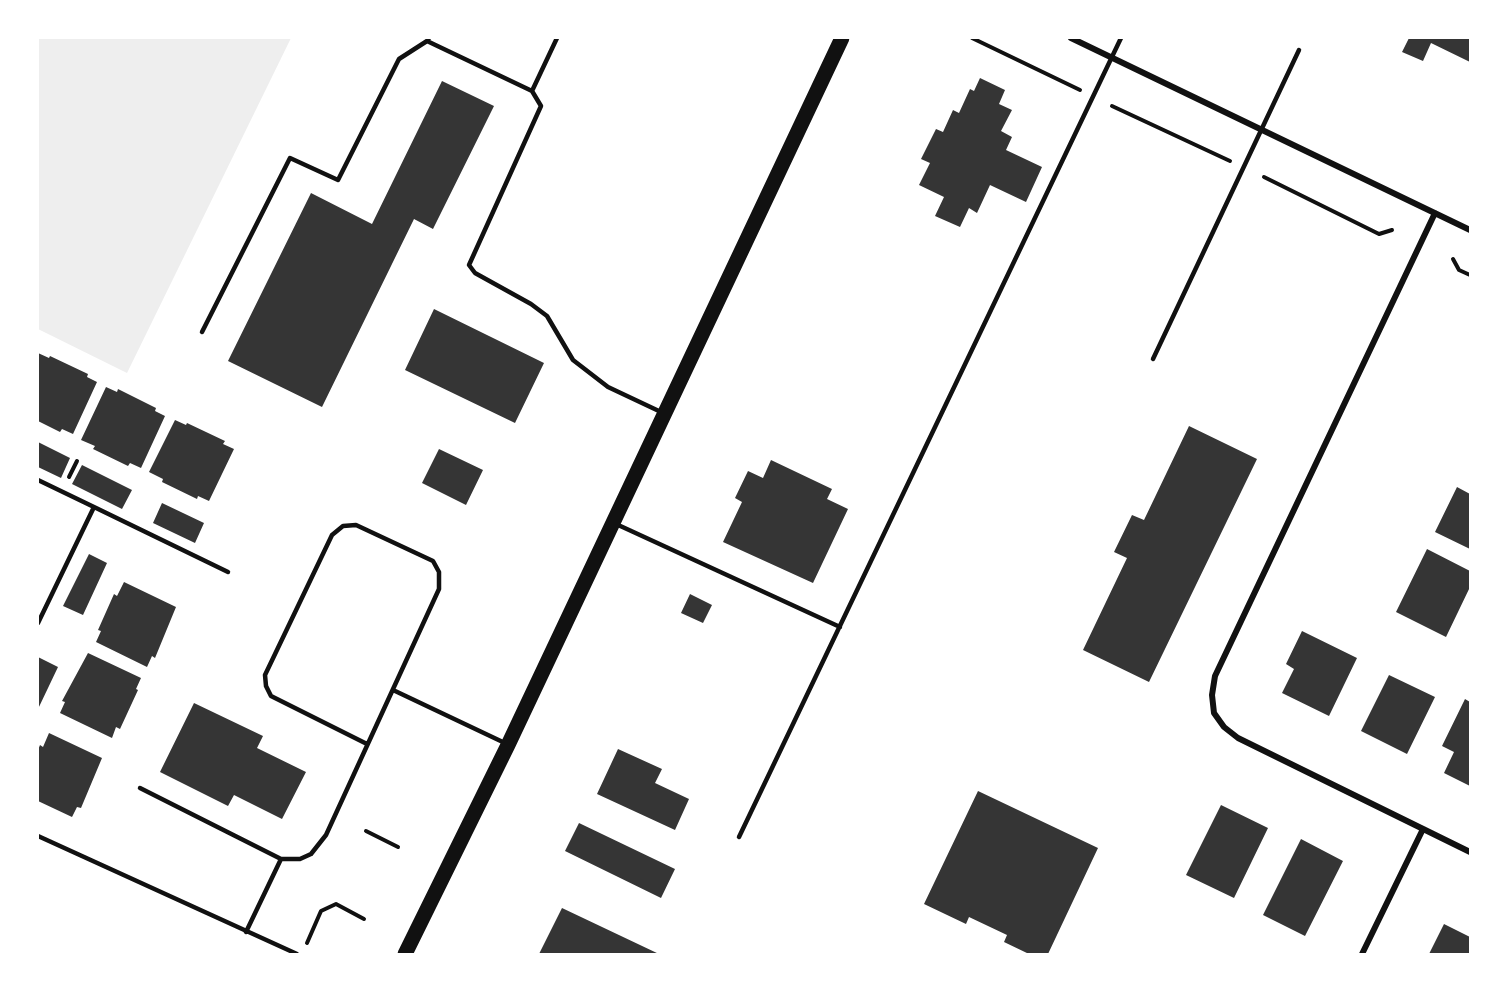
<!DOCTYPE html>
<style>
body{margin:0}
#map{position:relative;width:1508px;height:992px;overflow:hidden;background:#fff;font-family:Figtree,sans-serif}
canvas{display:block}
.frame{position:absolute;inset:0;border:39px solid #fff;pointer-events:none}
</style>
<div id="map">
<canvas width="1508" height="992"></canvas>
<div class="frame"></div>
</div>
<script>
const ctx = document.querySelector('canvas').getContext('2d');
ctx.lineJoin = 'round';
function fillPath(path, color) {
  ctx.fillStyle = color;
  ctx.fill(path, 'evenodd');
}
function poly(rows) {
  const path = new Path2D();
  for (const r of rows) {
    path.moveTo(r[0], r[1]);
    for (let i = 2; i < r.length; i += 2) path.lineTo(r[i], r[i + 1]);
  }
  return path;
}
function strokePath(path, color, width, dash) {
  ctx.strokeStyle = color;
  ctx.lineWidth = width;
  ctx.lineCap = dash ? 'butt' : 'round';
  ctx.setLineDash(dash || []);
  ctx.stroke(path);
}
fillPath(poly([
 [38,38,291,38,127,373,38,329]
]), '#eee');
fillPath(poly([
 [1409,38,1470,38,1470,62,1431,43,1423,61,1402,52],
 [980,78,1005,90,999,104,1012,110,1001,131,1012,137,1006,150,1042,167,1026,202,990,185,977,213,969,208,960,227,935,216,944,197,919,185,930,163,921,159,936,129,943,132,953,110,959,113,970,89,974,91],
 [442,81,494,106,433,229,414,219,322,407,228,361,311,193,372,224],
 [434,309,544,363,515,423,405,370],
 [38,353,49,358,50,356,88,374,87,377,97,382,73,434,62,429,60,432,38,421],
 [106,387,117,392,118,389,156,408,155,411,165,416,141,468,130,463,128,466,93,449,95,446,81,440],
 [175,420,186,425,187,423,225,441,223,444,234,449,209,501,198,496,197,499,162,482,163,479,149,472],
 [1189,426,1257,459,1149,682,1083,650,1127,558,1114,552,1132,515,1144,520],
 [38,442,70,458,61,478,38,467],
 [439,449,483,470,466,505,422,483],
 [771,460,832,489,827,499,848,509,813,583,723,542,742,502,735,498,748,471,763,478],
 [82,465,132,490,122,509,72,484],
 [1457,487,1470,494,1470,549,1435,532],
 [162,503,204,523,195,543,153,523],
 [1427,549,1470,571,1470,587,1446,637,1396,612],
 [89,554,107,563,83,615,63,606],
 [124,582,176,607,155,658,152,656,147,667,96,642,101,631,98,630,114,594,117,596],
 [690,594,712,605,703,623,681,613],
 [1302,631,1357,658,1329,716,1282,693,1294,669,1286,664],
 [88,653,141,678,136,689,138,690,120,729,116,727,112,738,60,713,65,702,62,701],
 [38,657,58,667,38,709],
 [1389,675,1435,697,1407,754,1361,731],
 [1465,699,1470,702,1470,786,1444,773,1454,752,1442,746],
 [194,703,263,736,257,748,306,772,282,819,234,795,228,806,160,772],
 [49,733,102,758,81,808,77,807,72,817,38,801,38,750,40,745,43,747],
 [618,749,662,769,655,783,689,799,675,830,597,794],
 [978,791,1098,848,1048,954,1029,954,1004,942,1007,935,969,917,966,924,924,904],
 [1221,805,1268,828,1234,898,1186,875],
 [579,823,675,869,661,898,565,851],
 [1301,839,1343,861,1305,936,1263,915],
 [562,908,659,954,539,954],
 [1444,924,1470,937,1470,954,1429,954]
]), '#353535');
strokePath(poly([
 [972,38,1080,90],
 [1112,106,1230,161],
 [1264,177,1379,234,1392,230],
 [1453,259,1459,270,1470,275],
 [69,477,77,461],
 [366,831,398,847],
 [307,943,321,911,336,904,364,919]
]), '#111', 4);
strokePath(poly([
 [429,38,427,41,532,91,541,106,469,265,475,273,531,304,547,316,573,360,608,387,661,412],
 [532,91,557,38],
 [202,332,290,158,338,180,399,59,427,41],
 [1153,359,1299,50],
 [38,480,94,507,38,623],
 [94,507,228,572],
 [616,524,840,627],
 [393,690,507,744],
 [140,788,281,859,246,932],
 [38,836,297,954],
 [739,837,1121,38],
 [281,859,300,859,311,854,326,835,439,589,439,572,433,561,356,525,343,526,332,535,265,675,266,686,271,696,367,744]
]), '#111', 4.5);
strokePath(poly([
 [1071,38,1470,230],
 [1435,213,1215,676,1212,695,1214,713,1224,727,1238,738,1470,852],
 [1362,954,1423,829]
]), '#111', 6);
strokePath(poly([
 [405,954,508,745,842,38]
]), '#111', 15);
</script>
